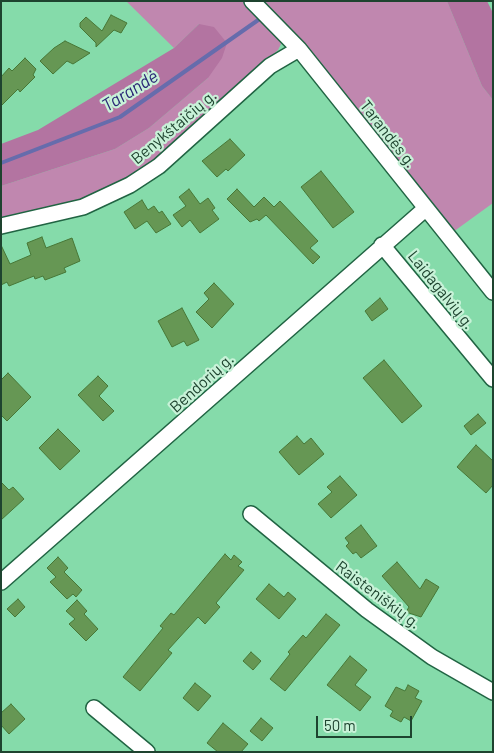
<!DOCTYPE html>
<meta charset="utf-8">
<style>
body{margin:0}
#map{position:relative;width:494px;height:753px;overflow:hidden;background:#85dbaa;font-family:Barlow,sans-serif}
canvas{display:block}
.frame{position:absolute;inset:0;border:2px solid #1e432f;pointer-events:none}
.scale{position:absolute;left:316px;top:716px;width:96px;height:22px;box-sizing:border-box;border:2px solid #1e432f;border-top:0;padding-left:6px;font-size:15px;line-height:18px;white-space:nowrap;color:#1e432f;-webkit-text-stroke:4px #c8f2d8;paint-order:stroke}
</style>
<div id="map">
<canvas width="494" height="753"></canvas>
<div class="frame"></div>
<div class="scale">50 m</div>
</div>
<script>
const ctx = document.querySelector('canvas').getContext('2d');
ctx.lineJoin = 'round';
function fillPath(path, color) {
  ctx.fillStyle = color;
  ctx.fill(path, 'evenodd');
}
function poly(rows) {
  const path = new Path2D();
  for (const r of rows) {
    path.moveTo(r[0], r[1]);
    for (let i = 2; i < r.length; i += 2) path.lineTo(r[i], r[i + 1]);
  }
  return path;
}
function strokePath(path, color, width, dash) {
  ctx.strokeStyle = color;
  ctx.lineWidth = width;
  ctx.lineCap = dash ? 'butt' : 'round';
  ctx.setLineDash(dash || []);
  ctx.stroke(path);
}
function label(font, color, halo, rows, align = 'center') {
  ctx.font = font + ' Barlow,sans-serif';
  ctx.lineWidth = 4.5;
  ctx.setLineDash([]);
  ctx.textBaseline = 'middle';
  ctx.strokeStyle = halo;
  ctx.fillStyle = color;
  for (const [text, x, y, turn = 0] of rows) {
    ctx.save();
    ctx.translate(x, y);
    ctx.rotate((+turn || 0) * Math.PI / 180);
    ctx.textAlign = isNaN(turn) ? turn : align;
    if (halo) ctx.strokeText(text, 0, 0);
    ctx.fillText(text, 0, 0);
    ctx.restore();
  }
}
fillPath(poly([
 [126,1,243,1,278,35,281,44,278,50,157,161,137,177,77,203,1,219,1,186,115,149,149,128,208,78,199,24,174,48],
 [261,1,447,1,482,86,493,100,493,203,453,232]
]), '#c087af');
fillPath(poly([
 [447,1,487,1,493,13,493,100,482,86],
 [199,24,214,27,227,43,222,58,208,78,149,128,115,149,1,186,1,144,38,130,174,48]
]), '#b374a1');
strokePath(poly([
 [1,163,120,117,261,18]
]), '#666cac', 4);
const building = poly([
 [111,15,127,23,121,33,114,30,96,47,96,43,80,27,80,23,86,17,102,31,111,15],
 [65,41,90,53,73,64,67,61,53,74,40,61,54,48,65,41],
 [25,58,36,69,33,75,35,77,20,92,18,89,1,106,1,77,9,68,12,71,25,58],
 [230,139,245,155,228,171,226,169,217,177,202,161,230,139],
 [321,171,354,212,333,228,301,187,321,171],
 [189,189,200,204,208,198,215,208,212,210,219,219,200,233,190,220,182,227,173,215,186,206,179,197,189,189],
 [237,189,254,207,264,197,274,207,280,201,318,241,310,248,320,257,313,264,266,215,259,221,257,219,250,222,227,199,237,189],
 [142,200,148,210,154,206,159,213,162,211,171,224,156,233,147,221,135,229,124,212,142,200],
 [42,237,46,248,72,238,80,261,64,268,66,272,45,280,43,276,35,279,34,276,9,286,7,282,1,285,1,245,10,264,31,255,27,243,42,237],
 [214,283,234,304,212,328,196,312,209,299,204,293,214,283],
 [380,298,388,309,372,321,365,311,380,298],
 [182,308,199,340,187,346,184,341,172,347,158,321,182,308],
 [384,360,422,406,402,423,363,378,384,360],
 [8,373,31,397,7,421,1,415,1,380,8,373],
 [98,376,108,386,99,396,114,411,103,421,78,395,98,376],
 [478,414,486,423,471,435,464,426,478,414],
 [58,429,80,451,60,470,39,448,58,429],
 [297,436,304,444,311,438,324,454,299,475,279,452,297,436],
 [476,445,493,461,493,485,486,493,457,467,476,445],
 [340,476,357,495,331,518,318,504,332,492,327,487,340,476],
 [1,482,9,490,13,487,24,499,1,520,1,482],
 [361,525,377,546,361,558,356,552,353,554,346,546,349,543,345,538,361,525],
 [225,554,231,560,234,555,242,562,238,566,244,570,216,603,220,607,205,624,198,617,168,650,172,653,140,691,123,677,163,628,160,626,171,613,174,615,225,554],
 [58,557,68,568,64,572,82,590,76,597,73,594,67,599,50,582,56,577,47,568,58,557],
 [397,562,420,589,426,579,439,587,421,617,406,612,409,607,382,576,397,562],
 [269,584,284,597,288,592,296,599,279,619,256,599,269,584],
 [18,599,25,607,15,617,7,609,18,599],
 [77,600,87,611,84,614,98,629,86,641,69,624,75,619,66,611,77,600],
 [326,614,340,625,285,691,270,679,290,654,288,652,303,635,306,638,326,614],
 [251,652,261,661,253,670,243,661,251,652],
 [350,656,367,670,355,685,371,697,360,711,327,685,350,656],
 [195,683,211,696,198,711,183,698,195,683],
 [408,685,419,691,415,698,422,701,411,721,404,717,401,722,390,716,393,711,385,706,396,687,405,691,408,685],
 [11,704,25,719,9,734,1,725,1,713,11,704],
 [261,718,273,728,262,741,250,731,261,718],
 [223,723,248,744,241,752,218,752,207,743,223,723]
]);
fillPath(building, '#669754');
strokePath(building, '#477736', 1);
const street = poly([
 [252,1,299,49,493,292],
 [1,226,83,207,130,185,159,166,270,66,299,49],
 [382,245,493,379],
 [251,514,367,610,432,657,493,692],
 [1,582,425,209],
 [94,708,147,752]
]);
strokePath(street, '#216443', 18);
strokePath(street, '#fff', 15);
label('16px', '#1e432f', '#c8f2d8', [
 ["Benykštaičių g.",174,127,-40],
 ["Tarandės g.",388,134,52],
 ["Laidagalvių g.",441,290,51],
 ["Bendorių g.",202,383,-42],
 ["Raisteniškių g.",378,595,37]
]);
label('italic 18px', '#2a2775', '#c8f2d8', [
 ["Tarandė",130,91,-32]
]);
</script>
